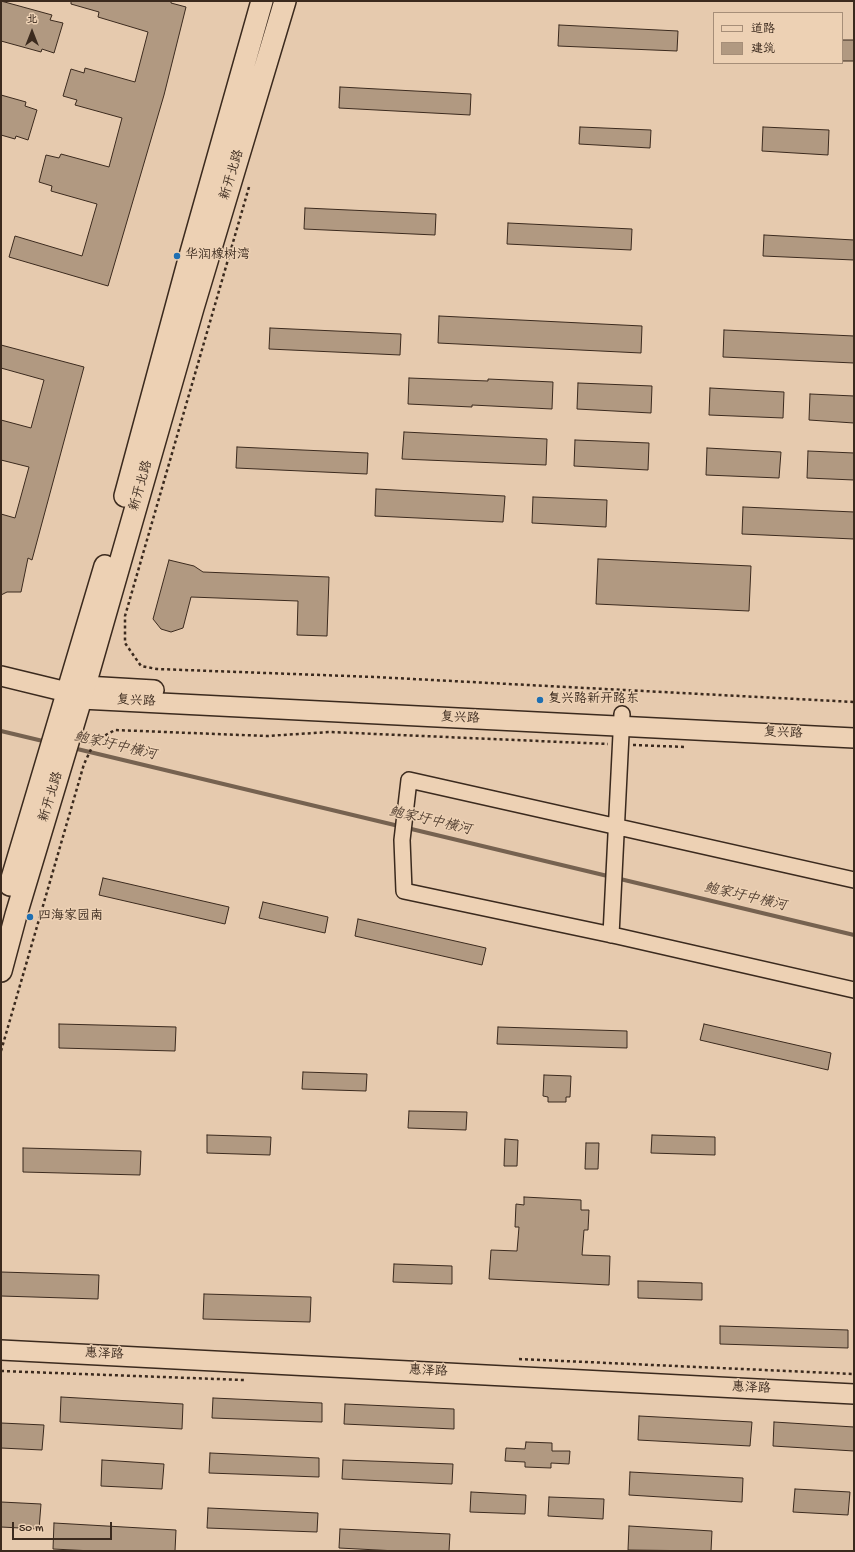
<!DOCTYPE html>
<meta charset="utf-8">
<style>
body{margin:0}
#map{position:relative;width:855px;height:1552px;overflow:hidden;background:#e6caae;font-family:"Gochi Hand","LXGW WenKai TC",sans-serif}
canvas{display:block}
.frame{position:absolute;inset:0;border:2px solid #3b2a1e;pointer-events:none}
.legend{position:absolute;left:713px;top:12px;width:130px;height:52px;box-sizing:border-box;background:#edd1b4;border:1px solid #a68e78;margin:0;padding:5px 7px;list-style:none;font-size:12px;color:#3b2a1e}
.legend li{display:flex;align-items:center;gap:8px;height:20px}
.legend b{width:20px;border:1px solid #a68e78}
.north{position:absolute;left:12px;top:12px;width:40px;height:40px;-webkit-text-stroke:3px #edd1b4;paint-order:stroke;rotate:0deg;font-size:11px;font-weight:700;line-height:16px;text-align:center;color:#3b2a1e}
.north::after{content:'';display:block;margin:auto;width:14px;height:18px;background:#3b2a1e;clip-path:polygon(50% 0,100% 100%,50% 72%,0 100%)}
.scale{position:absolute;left:12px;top:1522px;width:100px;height:18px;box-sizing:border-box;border:2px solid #3b2a1e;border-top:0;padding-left:5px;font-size:12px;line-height:14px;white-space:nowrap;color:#3b2a1e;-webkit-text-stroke:3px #edd1b4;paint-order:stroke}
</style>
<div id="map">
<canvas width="855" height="1552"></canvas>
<div class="frame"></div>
<ul class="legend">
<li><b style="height:5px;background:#edd1b4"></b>道路</li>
<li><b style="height:11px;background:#b19981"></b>建筑</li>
</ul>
<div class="north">北</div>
<div class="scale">50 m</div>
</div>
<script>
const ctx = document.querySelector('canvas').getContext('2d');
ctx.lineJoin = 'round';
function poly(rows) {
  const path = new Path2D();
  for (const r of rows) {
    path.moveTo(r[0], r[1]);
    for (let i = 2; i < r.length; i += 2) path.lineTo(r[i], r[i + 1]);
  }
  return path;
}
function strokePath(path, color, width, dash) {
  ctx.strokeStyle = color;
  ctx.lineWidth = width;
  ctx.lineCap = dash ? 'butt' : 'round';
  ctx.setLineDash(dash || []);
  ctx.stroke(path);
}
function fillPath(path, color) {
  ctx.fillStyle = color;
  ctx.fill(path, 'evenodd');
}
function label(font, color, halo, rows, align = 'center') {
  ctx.font = font + ' "Gochi Hand","LXGW WenKai TC",sans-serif';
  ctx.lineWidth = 3;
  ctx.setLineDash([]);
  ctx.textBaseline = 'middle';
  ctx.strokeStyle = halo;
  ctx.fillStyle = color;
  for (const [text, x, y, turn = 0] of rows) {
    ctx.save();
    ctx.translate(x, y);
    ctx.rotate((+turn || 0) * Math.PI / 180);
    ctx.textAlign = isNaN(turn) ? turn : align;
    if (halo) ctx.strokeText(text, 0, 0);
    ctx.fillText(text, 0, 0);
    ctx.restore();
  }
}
strokePath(poly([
 [1,731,47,742],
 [73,748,854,935]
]), '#766250', 4);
const building = poly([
 [1,1,52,15,50,20,63,23,54,53,42,49,41,52,1,41,1,1],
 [71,1,171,1,171,3,186,7,164,95,108,286,9,257,15,236,82,256,97,204,51,191,52,186,39,182,46,155,59,158,61,154,109,167,122,118,75,105,77,100,63,96,71,69,84,73,85,68,135,82,148,32,98,17,99,12,71,4,71,1],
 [559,25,678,31,677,51,558,46,559,25],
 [842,40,854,40,854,61,842,61,842,40],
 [340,87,471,94,470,115,339,108,340,87],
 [1,95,26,102,25,106,37,110,28,140,16,136,15,139,1,135,1,95],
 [580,127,651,130,650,148,579,144,580,127],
 [763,127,829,130,828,155,762,151,763,127],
 [305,208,436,214,435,235,304,229,305,208],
 [508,223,632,229,631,250,507,244,508,223],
 [764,235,854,240,854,260,763,256,764,235],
 [439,316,642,326,641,353,438,343,439,316],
 [270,328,401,334,400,355,269,349,270,328],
 [724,330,854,336,854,363,723,357,724,330],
 [1,345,84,367,32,560,28,558,21,592,7,592,1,595,1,514,15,518,29,467,1,460,1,420,31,428,44,380,1,368,1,345],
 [409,378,488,381,488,379,553,382,552,409,472,405,472,407,408,404,409,378],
 [578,383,652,386,651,413,577,409,578,383],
 [710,388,784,392,783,418,709,415,710,388],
 [810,394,854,396,854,423,809,420,810,394],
 [404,432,547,439,546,465,402,459,404,432],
 [575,440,649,443,648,470,574,466,575,440],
 [237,447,368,453,367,474,236,468,237,447],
 [707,448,781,452,779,478,706,475,707,448],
 [808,451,854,453,854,480,807,478,808,451],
 [376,489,505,496,503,522,375,516,376,489],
 [533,497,607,500,606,527,532,523,533,497],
 [743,507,854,512,854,539,742,534,743,507],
 [598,559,751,566,749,611,596,604,598,559],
 [169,560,194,566,203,572,329,577,327,636,297,635,298,601,191,597,183,628,171,632,161,629,153,619,169,560],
 [103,878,229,907,225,924,99,895,103,878],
 [263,902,328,917,325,933,259,918,263,902],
 [358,919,486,948,482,965,355,936,358,919],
 [59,1024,176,1027,175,1051,59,1048,59,1024],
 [704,1024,831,1053,828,1070,700,1040,704,1024],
 [498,1027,627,1031,627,1048,497,1044,498,1027],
 [303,1072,367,1074,366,1091,302,1089,303,1072],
 [544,1075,571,1076,570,1097,566,1097,566,1102,548,1102,548,1097,543,1096,544,1075],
 [409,1111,467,1112,466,1130,408,1128,409,1111],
 [207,1135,271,1137,270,1155,207,1153,207,1135],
 [652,1135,715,1137,715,1155,651,1153,652,1135],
 [505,1139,518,1140,517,1166,504,1166,505,1139],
 [586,1143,599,1143,598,1169,585,1169,586,1143],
 [23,1148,141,1151,140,1175,23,1172,23,1148],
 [524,1197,581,1200,581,1210,589,1210,588,1230,584,1230,582,1255,610,1256,609,1285,489,1279,491,1250,517,1251,519,1227,515,1227,516,1204,524,1205,524,1197],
 [394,1264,452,1266,452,1284,393,1282,394,1264],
 [1,1272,99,1275,98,1299,1,1296,1,1272],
 [638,1281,702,1283,702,1300,638,1298,638,1281],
 [204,1294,311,1297,310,1322,203,1319,204,1294],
 [720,1326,848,1330,848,1348,720,1344,720,1326],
 [61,1397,183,1404,182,1429,60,1422,61,1397],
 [213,1398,322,1403,322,1422,212,1418,213,1398],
 [345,1404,454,1409,454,1429,344,1424,345,1404],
 [639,1416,752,1422,750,1446,638,1440,639,1416],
 [774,1422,854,1427,854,1451,773,1446,774,1422],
 [1,1423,44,1425,42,1450,1,1448,1,1423],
 [526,1442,552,1443,552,1451,570,1451,569,1464,551,1463,551,1468,525,1467,525,1462,505,1461,506,1448,525,1449,526,1442],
 [210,1453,319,1458,319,1477,209,1473,210,1453],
 [102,1460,164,1464,162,1489,101,1486,102,1460],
 [343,1460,453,1464,452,1484,342,1479,343,1460],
 [630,1472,743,1478,742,1502,629,1495,630,1472],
 [795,1489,850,1492,848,1515,793,1512,795,1489],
 [471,1492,526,1495,525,1514,470,1512,471,1492],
 [549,1497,604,1499,603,1519,548,1516,549,1497],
 [1,1502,41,1504,39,1529,1,1527,1,1502],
 [208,1508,318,1513,317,1532,207,1528,208,1508],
 [54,1523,176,1530,175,1551,93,1551,53,1549,54,1523],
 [629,1526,712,1531,711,1551,628,1550,629,1526],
 [340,1529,450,1534,449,1551,397,1551,339,1548,340,1529]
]);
fillPath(building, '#b19981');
strokePath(building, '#3b2a1e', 1);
const minor = poly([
 [854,880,409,780,402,840,404,891,617,936,854,990],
 [611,935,622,714]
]);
const tertiary = poly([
 [1,676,67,692,81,699,854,738],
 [70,691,85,686,154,690],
 [1,1350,854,1394]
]);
const secondary = poly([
 [125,496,188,263,262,1],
 [10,885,105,566],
 [1,971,16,915,81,699,193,308,285,1]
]);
strokePath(minor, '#3b2a1e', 18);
strokePath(tertiary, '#3b2a1e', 22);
strokePath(secondary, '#3b2a1e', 24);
strokePath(poly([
 [249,187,125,616,125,643,141,666,157,669,375,677,854,702],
 [633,745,686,747],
 [1,1051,84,764,95,741,115,730,267,736,330,732,608,744],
 [519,1359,854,1374],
 [1,1371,244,1380]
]), '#3b2a1e', 2.5, [3, 3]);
strokePath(minor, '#edd1b4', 15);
strokePath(tertiary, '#edd1b4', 19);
strokePath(secondary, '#edd1b4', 21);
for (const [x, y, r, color] of [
 [177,256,4,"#1f6fb2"],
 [540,700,4,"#1f6fb2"],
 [30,917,4,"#1f6fb2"]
]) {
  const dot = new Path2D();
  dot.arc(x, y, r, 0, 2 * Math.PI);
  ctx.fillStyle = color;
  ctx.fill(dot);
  strokePath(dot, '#edd1b4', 1.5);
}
label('13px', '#3b2a1e', '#edd1b4', [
 ["新开北路",233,175,-73],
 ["新开北路",142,486,-74],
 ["复兴路",136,702,3],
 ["复兴路",460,719,3],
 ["复兴路",783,734,3],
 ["新开北路",52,797,-73],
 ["惠泽路",104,1355,3],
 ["惠泽路",428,1372,3],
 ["惠泽路",751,1389,3]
]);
label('13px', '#3b2a1e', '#edd1b4', [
 ["华润橡树湾",185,256],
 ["复兴路新开路东",548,700],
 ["四海家园南",38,917]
], 'left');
label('italic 14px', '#544133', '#edd1b4', [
 ["鲍家圩中横河",115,747,13],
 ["鲍家圩中横河",430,822,13],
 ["鲍家圩中横河",745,898,13]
]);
</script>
